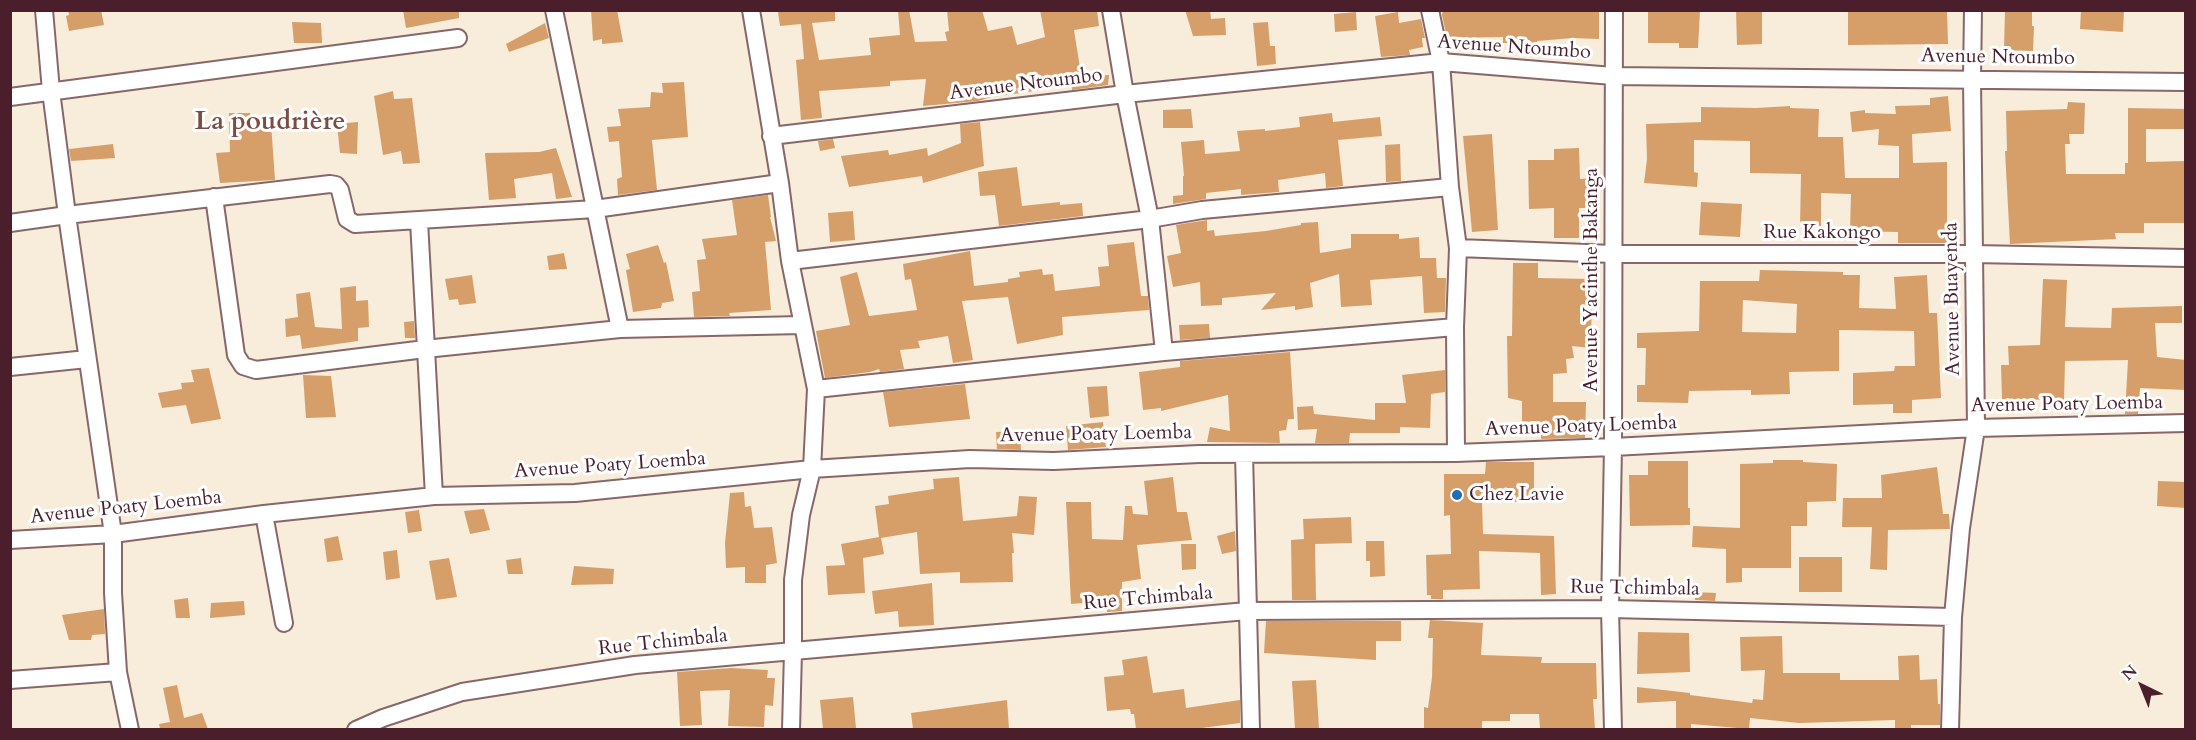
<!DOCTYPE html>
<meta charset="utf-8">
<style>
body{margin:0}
#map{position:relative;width:2196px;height:740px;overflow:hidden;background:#f8ecdb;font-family:Cardo,serif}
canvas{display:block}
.frame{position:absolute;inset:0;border:12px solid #4a1f2b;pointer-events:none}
.north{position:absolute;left:2112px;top:656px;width:60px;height:60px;-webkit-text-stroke:4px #fff;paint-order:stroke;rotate:317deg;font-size:16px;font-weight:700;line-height:24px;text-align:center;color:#4a1f2b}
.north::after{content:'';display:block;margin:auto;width:21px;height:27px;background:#4a1f2b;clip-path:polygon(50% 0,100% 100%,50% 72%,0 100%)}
</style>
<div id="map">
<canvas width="2196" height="740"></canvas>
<div class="frame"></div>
<div class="north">N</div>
</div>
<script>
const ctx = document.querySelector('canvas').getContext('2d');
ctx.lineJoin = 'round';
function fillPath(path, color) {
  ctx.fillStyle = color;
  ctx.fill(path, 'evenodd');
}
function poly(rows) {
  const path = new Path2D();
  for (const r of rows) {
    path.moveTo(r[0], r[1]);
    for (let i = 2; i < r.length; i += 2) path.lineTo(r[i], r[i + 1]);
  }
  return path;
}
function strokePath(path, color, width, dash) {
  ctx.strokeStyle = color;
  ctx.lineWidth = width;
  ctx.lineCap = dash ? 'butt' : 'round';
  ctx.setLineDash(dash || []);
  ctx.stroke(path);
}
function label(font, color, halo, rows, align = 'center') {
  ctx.font = font + ' Cardo,serif';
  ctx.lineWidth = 6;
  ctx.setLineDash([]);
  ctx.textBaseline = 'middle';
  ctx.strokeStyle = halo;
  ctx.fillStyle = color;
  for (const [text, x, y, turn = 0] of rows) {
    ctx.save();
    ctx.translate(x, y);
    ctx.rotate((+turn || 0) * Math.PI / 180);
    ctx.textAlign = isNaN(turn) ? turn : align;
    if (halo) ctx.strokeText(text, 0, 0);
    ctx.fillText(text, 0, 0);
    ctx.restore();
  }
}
fillPath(poly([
 [68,10,101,10,104,25,69,31,66,16,69,15],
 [403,10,459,10,459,18,406,28],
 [591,10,617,10,623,42,602,44,602,39,593,41],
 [795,10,835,10,835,21,812,23,819,60,871,55,869,38,900,35,898,10,909,10,915,42,947,41,945,32,949,31,947,10,982,10,988,31,1012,26,1017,45,1045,37,1040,10,1097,10,1099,26,1074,30,1081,74,1041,81,1042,90,992,97,978,101,923,106,926,79,890,81,890,86,819,91,822,118,801,120,796,60,804,59,801,24,780,26,778,12],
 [1185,10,1210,10,1211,19,1225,18,1226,35,1193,36],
 [1443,10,1599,10,1599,39,1573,38,1537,41,1537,43,1503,43,1503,37,1447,38,1442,15],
 [1648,10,1700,10,1698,48,1679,48,1679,43,1648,43],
 [1736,10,1762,10,1762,44,1737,45],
 [1848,10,1947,10,1948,44,1848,45],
 [2005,10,2032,10,2032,26,2034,26,2033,51,2004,50],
 [2081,10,2124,10,2123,32,2080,29],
 [1356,12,1357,30,1335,32,1334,14],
 [1398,12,1399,23,1421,19,1425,38,1422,38,1423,47,1409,50,1410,55,1381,57,1375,16],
 [292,22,321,23,322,43,294,43],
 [1268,22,1270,46,1275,46,1276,64,1257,66,1253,23],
 [545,23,549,38,509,52,506,44],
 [1109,75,1108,85,1072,90,1071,77],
 [684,82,688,137,652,140,657,190,618,195,617,179,622,177,619,141,609,142,607,127,621,126,618,109,650,107,651,92,663,93,662,83],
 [393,91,394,99,412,98,420,163,403,164,401,151,383,155,374,96],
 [1948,96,1951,131,1912,134,1913,163,1947,162,1947,243,1898,243,1898,232,1850,231,1851,194,1821,193,1821,226,1800,226,1801,174,1750,173,1750,141,1694,140,1694,172,1698,173,1697,187,1644,183,1647,159,1646,124,1701,122,1701,107,1756,108,1790,106,1790,108,1819,109,1818,137,1843,137,1845,178,1899,178,1899,146,1878,145,1879,129,1852,132,1850,112,1865,110,1865,113,1896,114,1895,106,1930,105,1930,98],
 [2068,102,2085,103,2084,134,2069,134,2070,144,2065,144,2066,174,2125,174,2125,163,2128,163,2128,108,2186,109,2186,129,2146,129,2146,162,2186,161,2185,223,2144,223,2144,233,2115,233,2116,239,2010,244,2005,151,2007,151,2006,111,2067,109],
 [1191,109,1193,128,1163,128,1163,110],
 [229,113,250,113,251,125,271,123,275,180,220,183,216,153,230,152],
 [1332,113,1333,122,1380,117,1382,136,1338,140,1343,186,1326,188,1325,173,1278,180,1279,192,1241,195,1241,189,1206,193,1206,199,1173,204,1173,196,1183,195,1183,176,1184,176,1181,142,1204,140,1205,154,1240,151,1237,131,1265,129,1265,131,1300,127,1299,117],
 [358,122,357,154,340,153,337,124],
 [980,122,984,166,923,183,922,176,849,187,841,156,888,150,889,155,927,148,928,156,961,143,960,124],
 [1492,134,1498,230,1472,232,1463,136],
 [833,139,835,148,820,151,818,141],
 [113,144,115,158,71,161,69,149],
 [1400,144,1401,181,1386,182,1385,145],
 [556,148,572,197,556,199,552,173,514,179,516,198,489,200,485,153,539,152],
 [1579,148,1580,179,1596,178,1596,208,1579,208,1579,238,1554,238,1554,208,1529,209,1528,160,1554,160,1554,149],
 [1017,167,1022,206,1060,202,1060,205,1082,203,1083,216,999,226,995,195,980,196,978,172],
 [768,195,771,217,770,217,776,241,765,242,771,310,729,313,730,316,694,317,692,292,700,291,697,260,706,259,702,239,737,235,732,200],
 [1701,202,1742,204,1740,237,1699,235],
 [853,211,855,240,830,242,828,213],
 [1207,220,1207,231,1214,230,1215,236,1266,231,1301,225,1301,223,1318,222,1320,253,1351,248,1351,234,1399,234,1399,239,1419,237,1420,258,1436,258,1437,278,1446,278,1445,312,1424,313,1422,276,1370,280,1372,305,1341,307,1339,274,1310,283,1313,307,1295,310,1295,306,1261,310,1276,293,1222,298,1222,305,1201,306,1200,282,1173,287,1167,256,1181,253,1176,225],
 [1134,242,1141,296,1148,296,1149,310,1062,317,1063,335,1017,344,1008,297,962,301,973,360,953,363,948,336,918,341,920,348,900,350,904,369,880,372,879,369,870,372,825,378,816,331,850,325,840,277,857,272,869,316,917,310,911,279,905,280,903,264,970,251,974,286,1008,282,1008,279,1020,277,1019,272,1042,269,1043,275,1053,274,1055,291,1100,286,1098,267,1109,266,1107,245],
 [658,245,664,263,666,262,674,301,662,303,661,308,633,312,626,270,630,269,626,254],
 [564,253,567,269,549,270,547,256],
 [1513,263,1538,263,1538,278,1592,279,1591,348,1572,346,1574,358,1566,359,1567,373,1553,374,1553,402,1586,402,1585,438,1541,439,1541,428,1539,428,1539,421,1522,422,1522,401,1508,398,1507,336,1512,336],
 [1760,270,1843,272,1843,275,1860,275,1859,308,1896,309,1894,277,1927,275,1929,313,1937,313,1941,398,1912,400,1912,413,1893,413,1893,404,1853,405,1853,373,1894,371,1895,366,1915,366,1914,331,1842,330,1839,330,1839,371,1789,372,1790,394,1751,395,1751,390,1689,391,1688,403,1637,402,1637,385,1645,385,1646,348,1637,348,1637,333,1699,331,1700,281,1759,281],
 [1743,300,1797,304,1796,333,1742,332],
 [472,275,476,303,459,305,458,299,449,300,445,279],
 [2043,279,2067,280,2065,327,2111,328,2112,308,2182,306,2182,323,2155,323,2157,357,2186,360,2186,390,2140,388,2138,414,2125,414,2128,360,2065,361,2064,400,2002,399,2001,365,2009,365,2008,346,2040,345],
 [356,286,356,301,368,300,369,327,358,328,358,341,302,349,300,335,286,337,285,319,298,317,296,294,310,292,315,327,342,329,340,288],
 [414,321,415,338,405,338,404,322],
 [1209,324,1210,338,1180,340,1179,325],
 [1290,352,1294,419,1288,419,1286,430,1279,431,1280,443,1207,442,1210,427,1230,431,1228,395,1161,411,1161,408,1143,410,1139,372,1180,367,1180,361],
 [209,368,221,419,191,424,186,405,162,408,158,393,182,389,181,383,194,382,191,370],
 [1445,370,1445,392,1431,394,1430,428,1400,427,1400,433,1350,433,1349,443,1315,443,1317,429,1298,430,1297,407,1313,406,1314,414,1375,420,1375,403,1406,403,1402,375],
 [303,375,331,376,336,417,306,418],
 [965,384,970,419,889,427,883,392],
 [1107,386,1109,416,1090,418,1087,387],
 [1103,422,1106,447,1068,450,1066,426],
 [1020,431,1021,450,997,449,996,432],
 [1773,460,1803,460,1803,462,1837,464,1836,501,1807,502,1807,526,1791,526,1791,568,1742,568,1742,582,1726,583,1726,549,1692,547,1693,526,1740,528,1740,464,1773,463],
 [1648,461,1688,461,1688,508,1690,508,1690,525,1630,526,1629,475,1648,475],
 [1486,462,1534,462,1534,502,1482,502,1483,534,1554,536,1556,594,1541,595,1540,553,1479,551,1480,589,1443,590,1443,599,1431,599,1431,595,1427,595,1426,555,1451,554,1450,515,1444,516,1444,474,1485,474],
 [1937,467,1943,514,1949,514,1950,529,1888,530,1887,570,1870,569,1872,527,1842,527,1843,498,1882,498,1881,475],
 [959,477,963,521,1017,516,1019,496,1037,497,1034,535,1012,533,1014,553,1012,553,1013,582,960,583,960,572,920,574,917,532,881,538,884,554,863,558,865,593,828,595,826,566,845,565,841,544,879,537,875,506,889,504,888,496,934,489,933,479],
 [1173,477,1177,512,1187,512,1192,540,1137,545,1141,579,1122,582,1122,611,1107,612,1107,601,1071,604,1066,502,1091,502,1092,539,1123,540,1125,506,1132,506,1133,514,1148,515,1144,481],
 [2158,481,2186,482,2186,508,2157,506],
 [744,492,745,507,751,506,754,528,772,527,777,563,766,565,766,583,745,583,745,567,726,568,725,543,730,493],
 [484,509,490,530,470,534,464,511],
 [419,510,422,531,408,533,405,512],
 [1351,517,1352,543,1315,544,1316,600,1292,600,1291,540,1304,539,1303,519],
 [1235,531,1236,551,1222,554,1217,536],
 [338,536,343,560,327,562,324,539],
 [1366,541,1384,541,1385,576,1370,577,1370,561,1366,561],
 [1181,544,1196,544,1196,569,1182,570],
 [397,550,400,578,386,580,383,552],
 [1799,557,1842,557,1842,592,1799,592],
 [449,558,457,597,436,600,429,561],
 [521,558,523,574,508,574,506,560],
 [574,566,614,569,613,584,571,585],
 [932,583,934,625,899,627,898,611,875,614,872,591],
 [1695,592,1716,593,1715,601,1695,600],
 [188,598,190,618,176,618,174,600],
 [244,601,245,615,210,618,211,603],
 [104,609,105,634,92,635,91,640,69,640,62,615],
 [1430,620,1483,623,1481,655,1542,657,1541,663,1596,663,1597,699,1593,699,1595,729,1540,729,1539,714,1510,714,1510,721,1482,721,1482,729,1424,728,1424,707,1428,708,1432,677,1433,638,1428,638],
 [1266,621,1401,621,1401,641,1376,641,1376,660,1264,653],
 [1638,632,1689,633,1690,672,1637,674],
 [1782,636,1783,673,1840,673,1840,680,1899,680,1898,656,1919,655,1920,680,1937,679,1938,704,1940,704,1940,725,1911,725,1911,729,1895,729,1895,720,1799,723,1750,718,1749,729,1691,724,1691,729,1676,729,1676,701,1637,703,1637,687,1690,693,1690,695,1752,703,1753,699,1763,700,1765,670,1741,671,1740,637],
 [1147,656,1153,693,1184,689,1186,708,1240,700,1240,723,1194,729,1136,729,1134,714,1131,714,1130,709,1107,711,1104,677,1124,675,1122,660],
 [731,668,768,670,767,678,775,678,773,706,765,705,764,727,728,726,730,690,700,691,702,725,680,726,677,672],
 [1316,680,1319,729,1295,729,1292,681],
 [177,685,184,718,202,713,208,729,160,729,159,724,170,722,163,688],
 [853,697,856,728,823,729,820,700],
 [1007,700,1009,729,913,729,911,713]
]), '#d69f69');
const minor = poly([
 [44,10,51,91,67,215,113,534,113,593,118,672,130,730],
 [554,10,620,329],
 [751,10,780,183,790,261,816,389,812,469,801,515,793,580,793,651,791,730],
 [1111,10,1125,94,1150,219,1164,352],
 [1430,10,1441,62,1450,187,1458,248,1455,327,1456,453],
 [10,97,458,38],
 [771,136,1125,94,1441,62,1613,76,2186,82],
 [214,197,236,355,243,366,256,370,425,349,620,329,802,325],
 [419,221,434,496],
 [10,223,67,215,330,184,336,185,340,190,347,219,355,224,595,209,780,183],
 [1458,248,1613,254,1973,254,2186,258],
 [790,261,1150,219,1202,210,1450,187],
 [10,367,87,359],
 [816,389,1164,352,1455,327],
 [1244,454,1251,730],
 [264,514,284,623],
 [10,540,113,534,264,514,434,496,575,493,812,469,970,459,1054,461,1199,454,1456,453,1613,447,1976,428,2186,423],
 [10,680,118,672],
 [356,730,383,718,462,692,635,665,1247,611,1610,609,1953,617],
 [1613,730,1610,609,1613,447,1614,10],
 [1950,730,1953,617,1961,528,1976,428,1972,79,1973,10]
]);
strokePath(minor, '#876769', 20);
strokePath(minor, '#fff', 16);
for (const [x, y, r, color] of [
 [1457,495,6,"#1f6fb2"]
]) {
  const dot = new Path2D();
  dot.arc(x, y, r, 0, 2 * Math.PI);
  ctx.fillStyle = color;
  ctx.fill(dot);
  strokePath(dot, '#fff', 2);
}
label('20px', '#4a1f2b', '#fff', [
 ["Avenue Ntoumbo",1514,48,4],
 ["Avenue Ntoumbo",1998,58,1],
 ["Avenue Ntoumbo",1026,85,-7],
 ["Rue Kakongo",1822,233],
 ["Avenue Yacinthe Bakanga",1592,280,-90],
 ["Avenue Buayenda",1953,299,-91],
 ["Avenue Poaty Loemba",2067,405,-1],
 ["Avenue Poaty Loemba",1581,427,-2],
 ["Avenue Poaty Loemba",1096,435,-1],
 ["Avenue Poaty Loemba",610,466,-4],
 ["Avenue Poaty Loemba",126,508,-6],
 ["Rue Tchimbala",1635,589,1],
 ["Rue Tchimbala",1148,599,-5],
 ["Rue Tchimbala",663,643,-6]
]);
label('20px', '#4a1f2b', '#fff', [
 ["Chez Lavie",1469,495]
], 'left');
label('bold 26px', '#7b4c41', '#fff', [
 ["La poudrière",270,123]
]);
</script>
